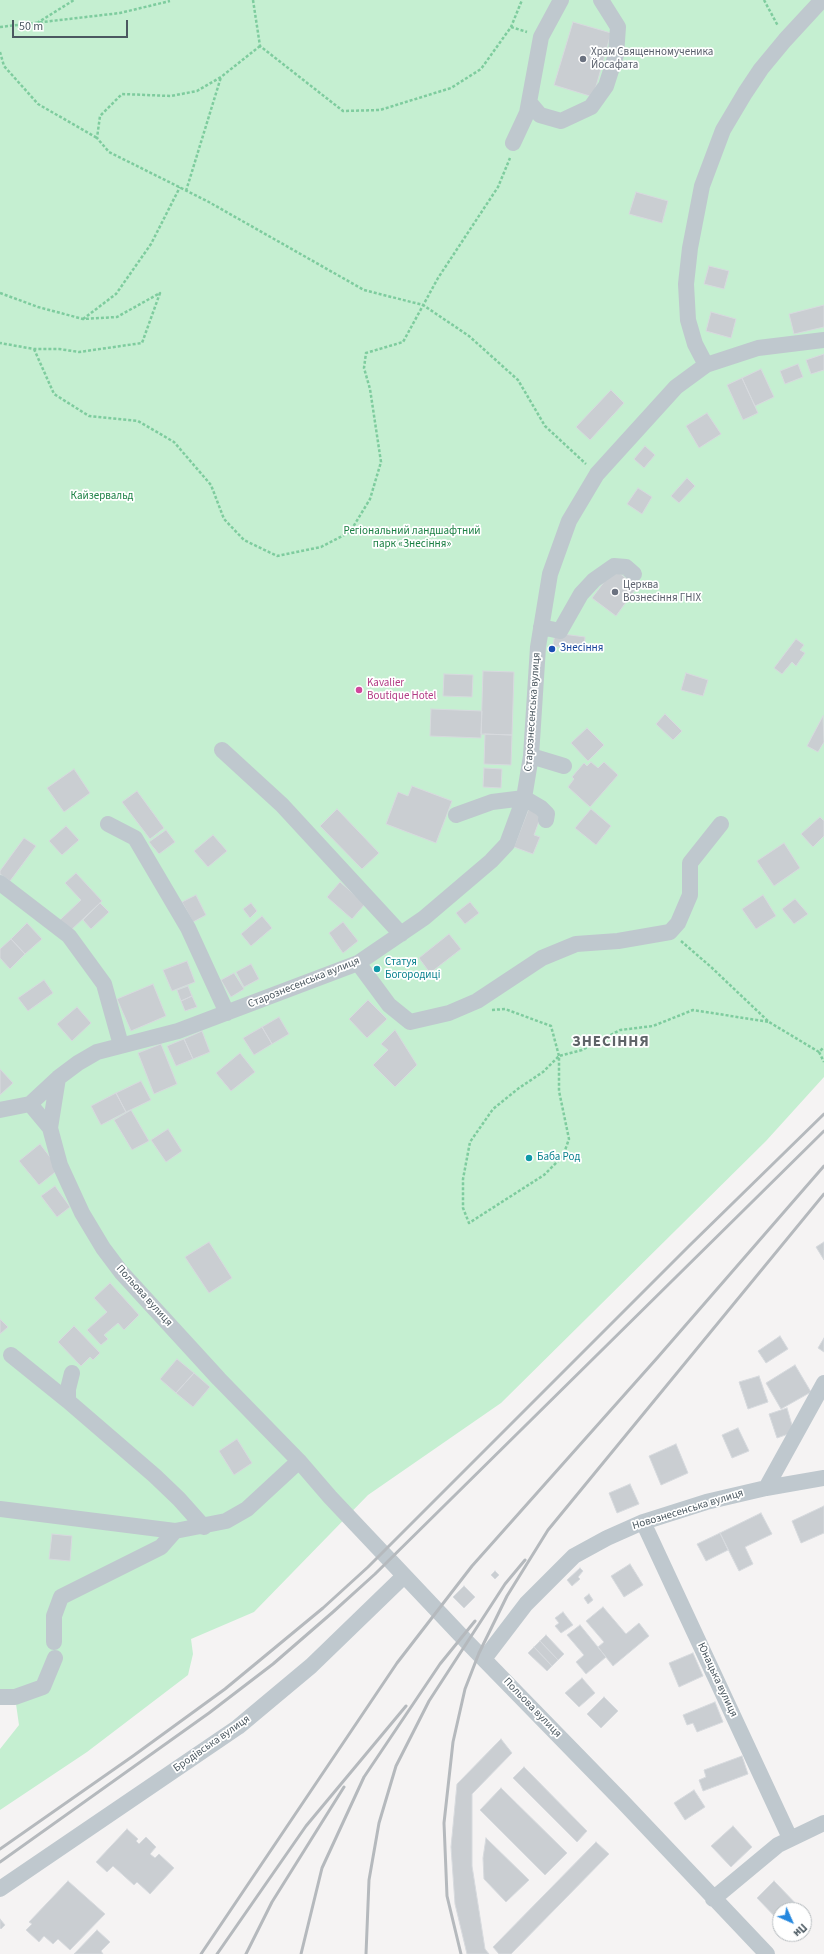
<!DOCTYPE html>
<meta charset="utf-8">
<style>
body{margin:0}
#map{position:relative;width:824px;height:1954px;overflow:hidden;background:#f5f3f3;font-family:"Source Sans 3",sans-serif}
canvas{display:block}
.north{position:absolute;left:772px;top:1902px;width:40px;height:40px;box-sizing:border-box;background:#fff;border:1px solid #b7bcbf;border-radius:50%;rotate:135deg;font-size:11px;font-weight:700;line-height:16px;text-align:center;color:#4b5860}
.north::after{content:'';display:block;margin:auto;width:14px;height:18px;background:#2487de;clip-path:polygon(50% 0,100% 100%,50% 72%,0 100%)}
.scale{position:absolute;left:12px;top:20px;width:116px;height:18px;box-sizing:border-box;border:2px solid #4b5860;border-top:0;padding-left:5px;font-size:12px;line-height:14px;white-space:nowrap;color:#4b5860;-webkit-text-stroke:3px #fff;paint-order:stroke}
</style>
<div id="map">
<canvas width="824" height="1954"></canvas>
<div class="north">Пн</div>
<div class="scale">50 m</div>
</div>
<script>
const ctx = document.querySelector('canvas').getContext('2d');
ctx.lineJoin = 'round';
function fillPath(path, color) {
  ctx.fillStyle = color;
  ctx.fill(path, 'evenodd');
}
function poly(rows) {
  const path = new Path2D();
  for (const r of rows) {
    path.moveTo(r[0], r[1]);
    for (let i = 2; i < r.length; i += 2) path.lineTo(r[i], r[i + 1]);
  }
  return path;
}
function strokePath(path, color, width, dash) {
  ctx.strokeStyle = color;
  ctx.lineWidth = width;
  ctx.lineCap = dash ? 'butt' : 'round';
  ctx.setLineDash(dash || []);
  ctx.stroke(path);
}
function label(font, color, halo, rows, align = 'center') {
  ctx.font = font + ' "Source Sans 3",sans-serif';
  ctx.lineWidth = 3.5;
  ctx.setLineDash([]);
  ctx.textBaseline = 'middle';
  ctx.strokeStyle = halo;
  ctx.fillStyle = color;
  for (const [text, x, y, turn = 0] of rows) {
    ctx.save();
    ctx.translate(x, y);
    ctx.rotate((+turn || 0) * Math.PI / 180);
    ctx.textAlign = isNaN(turn) ? turn : align;
    if (halo) ctx.strokeText(text, 0, 0);
    ctx.fillText(text, 0, 0);
    ctx.restore();
  }
}
fillPath(poly([
 [0,0,824,0,824,1077,766,1141,501,1403,368,1495,254,1612,191,1639,193,1654,188,1675,87,1752,0,1810,0,1749,19,1725,15,1697,0,1697]
]), '#c5efd1');
const building = poly([
 [573,22,611,33,593,97,554,85,573,22],
 [636,192,668,201,662,223,629,214,636,192],
 [709,266,729,271,724,289,704,284,709,266],
 [824,305,824,327,794,334,789,314,824,305],
 [711,312,736,319,731,338,706,331,711,312],
 [824,354,824,370,811,374,806,360,824,354],
 [798,364,803,377,785,384,780,371,798,364],
 [761,369,774,397,755,406,742,378,761,369],
 [742,378,758,413,743,420,727,385,742,378],
 [611,390,624,403,590,440,576,427,611,390],
 [707,413,721,434,699,448,686,426,707,413],
 [645,446,655,455,644,468,634,459,645,446],
 [687,478,695,486,679,503,671,496,687,478],
 [638,488,652,497,642,514,627,504,638,488],
 [614,569,637,587,616,616,592,598,614,569],
 [555,633,585,637,584,650,553,646,555,633],
 [796,639,804,645,800,650,805,653,796,666,792,662,782,674,774,668,796,639],
 [483,671,514,672,512,735,481,734,483,671],
 [686,673,708,680,703,696,681,690,686,673],
 [444,674,473,675,472,697,443,696,444,674],
 [431,709,482,711,481,738,430,736,431,709],
 [665,714,682,731,673,740,656,724,665,714],
 [823,716,824,742,818,752,807,746,823,716],
 [587,728,604,745,588,761,571,743,587,728],
 [485,734,512,735,511,765,484,764,485,734],
 [591,762,598,768,604,762,618,775,590,807,568,787,574,779,572,777,584,763,587,766,591,762],
 [484,768,502,769,501,788,483,787,484,768],
 [74,769,90,793,64,812,47,788,74,769],
 [412,786,452,801,436,843,386,824,398,792,408,796,412,786],
 [137,791,164,828,150,839,122,802,137,791],
 [529,808,542,813,534,835,540,837,533,854,514,847,529,808],
 [337,809,379,853,362,869,320,826,337,809],
 [591,809,611,826,596,845,575,828,591,809],
 [820,817,824,821,824,836,813,847,801,834,820,817],
 [66,826,79,840,62,855,49,841,66,826],
 [166,830,175,842,159,854,149,842,166,830],
 [213,835,227,851,208,867,194,851,213,835],
 [24,838,36,846,10,881,0,874,0,871,24,838],
 [784,843,800,868,774,886,757,861,784,843],
 [76,873,102,901,70,931,60,920,81,900,65,883,76,873],
 [340,882,365,904,352,919,327,897,340,882],
 [196,895,206,915,193,922,182,902,196,895],
 [763,895,776,916,756,929,742,909,763,895],
 [795,899,808,914,794,924,782,909,795,899],
 [470,902,479,913,465,924,456,913,470,902],
 [100,903,109,912,91,929,83,920,100,903],
 [251,903,257,911,250,918,243,909,251,903],
 [262,916,272,928,251,946,241,934,262,916],
 [343,922,358,941,343,953,329,933,343,922],
 [27,923,42,939,25,954,11,939,27,923],
 [449,934,461,949,430,973,419,958,449,934],
 [11,939,25,954,10,969,0,958,0,949,11,939],
 [187,961,195,982,172,991,163,970,187,961],
 [251,964,259,979,244,987,236,972,251,964],
 [234,973,244,989,231,997,221,980,234,973],
 [44,980,53,993,28,1011,18,998,44,980],
 [153,984,166,1016,131,1031,117,999,153,984],
 [188,986,192,996,181,1001,177,990,188,986],
 [192,996,197,1007,185,1011,181,1001,192,996],
 [368,1000,387,1019,367,1038,349,1019,368,1000],
 [77,1007,91,1023,72,1041,57,1024,77,1007],
 [279,1017,289,1034,272,1044,262,1027,279,1017],
 [262,1027,272,1044,254,1055,243,1038,262,1027],
 [395,1030,417,1065,395,1087,373,1065,388,1050,381,1044,395,1030],
 [202,1031,210,1052,193,1059,184,1039,202,1031],
 [184,1039,193,1059,176,1066,167,1046,184,1039],
 [161,1044,177,1084,154,1094,138,1053,161,1044],
 [240,1053,255,1072,231,1091,216,1073,240,1053],
 [0,1069,13,1083,0,1095,0,1069],
 [141,1081,151,1100,126,1112,116,1093,141,1081],
 [116,1093,126,1112,101,1125,91,1106,116,1093],
 [131,1110,149,1141,132,1150,114,1120,131,1110],
 [168,1129,182,1151,166,1162,151,1140,168,1129],
 [40,1144,59,1169,39,1185,19,1161,40,1144],
 [55,1186,70,1207,57,1217,41,1196,55,1186],
 [209,1242,232,1278,209,1293,185,1257,209,1242],
 [824,1242,824,1260,816,1247,824,1242],
 [110,1283,139,1315,124,1330,118,1323,104,1335,108,1339,101,1345,87,1330,107,1312,94,1298,110,1283],
 [0,1319,8,1327,0,1334,0,1319],
 [74,1326,100,1353,93,1360,90,1357,81,1366,58,1342,74,1326],
 [780,1336,788,1349,766,1363,758,1351,780,1336],
 [824,1338,824,1352,818,1348,824,1338],
 [177,1359,194,1373,176,1393,160,1379,177,1359],
 [795,1365,811,1392,781,1409,766,1383,795,1365],
 [194,1373,210,1387,193,1407,176,1393,194,1373],
 [759,1376,768,1402,748,1409,739,1382,759,1376],
 [787,1408,794,1432,777,1438,769,1414,787,1408],
 [738,1428,749,1451,732,1458,722,1435,738,1428],
 [237,1439,252,1463,234,1475,219,1451,237,1439],
 [676,1444,688,1473,661,1485,649,1456,676,1444],
 [630,1484,639,1504,617,1513,609,1493,630,1484],
 [824,1506,824,1533,801,1543,792,1521,824,1506],
 [761,1513,772,1534,745,1547,753,1564,739,1571,720,1533,761,1513],
 [720,1533,728,1550,706,1561,697,1544,720,1533],
 [52,1534,72,1536,70,1561,49,1559,52,1534],
 [630,1564,643,1585,624,1597,611,1576,630,1564],
 [580,1568,583,1571,578,1577,580,1579,572,1586,567,1580,580,1568],
 [495,1571,499,1575,495,1579,491,1575,495,1571],
 [464,1586,475,1597,464,1608,453,1597,464,1586],
 [589,1594,593,1600,588,1604,584,1598,589,1594],
 [603,1607,626,1634,639,1623,649,1636,613,1666,598,1647,604,1642,586,1621,603,1607],
 [563,1612,573,1625,561,1633,555,1626,559,1623,555,1618,563,1612],
 [580,1625,606,1657,586,1674,576,1662,584,1655,567,1635,580,1625],
 [546,1635,564,1654,558,1660,540,1641,546,1635],
 [540,1641,558,1660,552,1666,534,1647,540,1641],
 [534,1647,552,1666,547,1671,528,1653,534,1647],
 [693,1653,703,1676,679,1687,669,1663,693,1653],
 [582,1678,595,1693,579,1707,565,1693,582,1678],
 [604,1697,618,1711,601,1728,587,1714,604,1697],
 [715,1702,723,1722,697,1732,693,1723,687,1725,683,1715,715,1702],
 [501,1739,512,1753,472,1794,472,1866,485,1949,489,1954,467,1954,455,1904,451,1847,457,1784,501,1739],
 [742,1756,748,1774,703,1791,699,1780,706,1777,704,1770,742,1756],
 [524,1767,587,1831,577,1842,513,1778,524,1767],
 [501,1788,567,1853,545,1875,480,1810,501,1788],
 [694,1790,705,1807,685,1820,674,1803,694,1790],
 [733,1826,752,1847,731,1867,711,1846,733,1826],
 [127,1829,138,1839,136,1841,139,1844,146,1837,156,1847,150,1854,155,1858,159,1854,174,1868,150,1894,137,1882,134,1885,113,1866,107,1872,96,1862,127,1829],
 [486,1838,529,1880,506,1902,484,1879,483,1858,486,1838],
 [596,1842,609,1854,511,1954,499,1954,493,1947,596,1842],
 [68,1881,105,1914,70,1950,58,1939,53,1944,44,1936,39,1942,26,1930,32,1924,29,1922,68,1881],
 [774,1881,802,1910,780,1910,780,1922,757,1898,774,1881],
 [804,1912,812,1921,804,1929,804,1912],
 [0,1919,5,1925,1,1929,0,1928,0,1919],
 [97,1930,110,1942,101,1951,103,1954,74,1954,97,1930]
]);
fillPath(building, '#caced2');
strokePath(building, '#d7dade', 1);
strokePath(poly([
 [253,0,260,46,343,111,380,110,451,88,481,69,511,27,522,0],
 [764,0,778,26],
 [37,23,74,0],
 [0,27,120,13,170,1],
 [511,27,527,32],
 [260,46,221,77,197,91,171,96,122,94,100,116,97,138,109,152,207,201,364,290,423,305,469,336,518,380,545,426,586,464],
 [0,52,4,66,38,104,97,138],
 [186,191,221,77],
 [0,293,38,307,83,319,117,317,160,293,142,343,79,352,59,349,34,349,0,343],
 [83,319,116,294,151,244,180,187],
 [34,349,54,394,89,416,138,421,174,442,211,485,224,519,244,540,277,556,321,547,350,532,370,499,381,462,370,389,364,368,366,353,403,342,438,278,498,187,510,158],
 [681,941,711,967,769,1022,819,1052,824,1047],
 [492,1010,505,1009,551,1026,559,1056,559,1091,569,1139,563,1156,544,1175,469,1223,463,1208,463,1179,470,1142,493,1109,519,1088,543,1072,559,1056,582,1050,620,1030,653,1026,693,1010,769,1022],
 [819,1052,824,1062]
]), '#7ecc9e', 2.5, [3, 2]);
strokePath(poly([
 [529,102,540,115,561,121,591,107,606,86,616,55,618,27,601,0],
 [513,143,527,113,541,37,561,0],
 [706,365,695,344,688,320,686,284,690,248,702,186,723,130,745,93,761,69,785,40,822,0],
 [541,627,560,631,581,594,594,580,614,566,626,567,634,574],
 [222,750,282,805,401,934],
 [531,756,564,766],
 [456,815,492,802,524,798,541,808,547,814,546,820],
 [108,824,135,838,188,928,227,1013],
 [0,883,69,936,104,984,121,1045],
 [358,963,389,1005,410,1022,449,1013,477,1001,542,958,576,944,618,941,670,932,678,923,690,895,690,863,721,824],
 [30,1104,50,1128,60,1165,82,1213,103,1248,121,1272,219,1379,299,1461,330,1497,467,1642,623,1802,767,1954],
 [0,1110,30,1104,58,1078,78,1063,97,1052,178,1031,358,963,424,918,491,861,507,844,524,798,531,756,538,647,550,574,569,521,597,474,676,387,706,365,758,348,824,340],
 [50,1128,58,1078],
 [11,1355,68,1401,155,1476,179,1499,204,1527],
 [68,1401,68,1389,72,1373],
 [766,1488,824,1383],
 [0,1509,175,1531,226,1521,247,1509,299,1461],
 [643,1522,790,1838],
 [54,1642,54,1616,61,1597,161,1547,175,1531],
 [484,1659,526,1604,574,1556,607,1538,643,1522,706,1502,766,1488,824,1478],
 [0,1697,15,1697,43,1687,55,1658],
 [0,1889,238,1727,311,1666,404,1576],
 [713,1899,778,1845,824,1823]
]), '#bfc8ce', 16);
strokePath(poly([
 [0,1849,133,1756,225,1689,323,1608,368,1567,689,1246,824,1114],
 [0,1862,209,1713,273,1664,333,1612,375,1574,824,1131],
 [201,1954,397,1663,472,1566,658,1357,824,1166],
 [217,1954,306,1826,406,1706],
 [246,1954,272,1902,344,1787],
 [301,1954,322,1868,364,1777,440,1664,475,1621],
 [366,1954,369,1880,379,1823,396,1766,429,1701,505,1584,525,1560],
 [461,1954,447,1896,444,1823,453,1742,465,1689,479,1653,507,1596,548,1530,824,1194]
]), '#b5b9bd', 3);
for (const [x, y, r, color] of [
 [583,59,4,"#6b7280"],
 [615,592,4,"#6b7280"],
 [552,649,4,"#1a4fb4"],
 [359,690,4,"#d1479c"],
 [377,969,4,"#0f9aa8"],
 [529,1158,4,"#0f9aa8"]
]) {
  const dot = new Path2D();
  dot.arc(x, y, r, 0, 2 * Math.PI);
  ctx.fillStyle = color;
  ctx.fill(dot);
  strokePath(dot, '#fff', 1.5);
}
label('11px', '#5b616d', '#fff', [
 ["Храм Священномученика",591,53],
 ["Йосафата",591,66],
 ["Церква",623,586],
 ["Вознесіння ГНІХ",623,599]
], 'left');
label('11px', '#1c8045', '#fff', [
 ["Кайзервальд",102,497],
 ["Регіональний ландшафтний",412,532],
 ["парк «Знесіння»",412,545]
]);
label('11px', '#164399', '#fff', [
 ["Знесіння",560,649]
], 'left');
label('11px', '#b23c85', '#fff', [
 ["Kavalier",367,684],
 ["Boutique Hotel",367,697]
], 'left');
label('11px', '#4b5860', '#fff', [
 ["Старознесенська вулиця",533,712,-86],
 ["Старознесенська вулиця",304,983,-22],
 ["Польова вулиця",144,1296,48],
 ["Новознесенська вулиця",688,1510,-17],
 ["Юнацька вулиця",717,1680,65],
 ["Польова вулиця",532,1708,46],
 ["Бродівська вулиця",212,1744,-35]
]);
label('11px', '#0d838f', '#fff', [
 ["Статуя",385,963],
 ["Богородиці",385,976],
 ["Баба Род",537,1158]
], 'left');
ctx.letterSpacing = '1px';
label('bold 15px', '#5f6468', '#fff', [
 ["ЗНЕСІННЯ",611,1043]
]);
ctx.letterSpacing = '0px';
</script>
